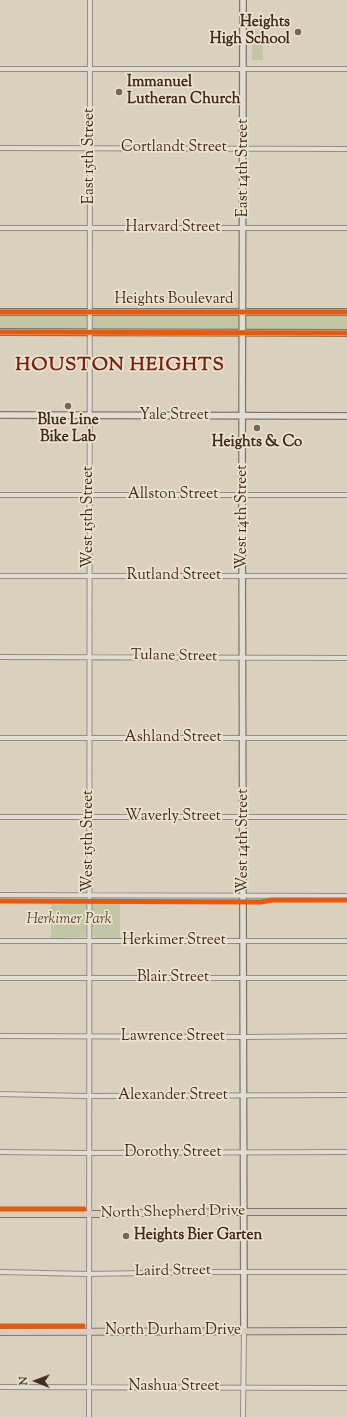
<!DOCTYPE html>
<style>
body{margin:0}
#map{position:relative;width:347px;height:1417px;overflow:hidden;background:#d9d0be;font-family:"Sorts Mill Goudy",serif}
canvas{display:block}
.north{position:absolute;left:16px;top:1361px;width:40px;height:40px;-webkit-text-stroke:3px #eee3cd;paint-order:stroke;rotate:271deg;font-size:11px;font-weight:700;line-height:16px;text-align:center;color:#3f2b22}
.north::after{content:'';display:block;margin:auto;width:14px;height:18px;background:#3f2b22;clip-path:polygon(50% 0,100% 100%,50% 72%,0 100%)}
</style>
<div id="map">
<canvas width="347" height="1417"></canvas>
<div class="north">N</div>
</div>
<script>
const ctx = document.querySelector('canvas').getContext('2d');
ctx.lineJoin = 'round';
function fillPath(path, color) {
  ctx.fillStyle = color;
  ctx.fill(path, 'evenodd');
}
function poly(rows) {
  const path = new Path2D();
  for (const r of rows) {
    path.moveTo(r[0], r[1]);
    for (let i = 2; i < r.length; i += 2) path.lineTo(r[i], r[i + 1]);
  }
  return path;
}
function strokePath(path, color, width, dash) {
  ctx.strokeStyle = color;
  ctx.lineWidth = width;
  ctx.lineCap = dash ? 'butt' : 'round';
  ctx.setLineDash(dash || []);
  ctx.stroke(path);
}
function label(font, color, halo, rows, align = 'center') {
  ctx.font = font + ' "Sorts Mill Goudy",serif';
  ctx.lineWidth = 3.5;
  ctx.setLineDash([]);
  ctx.textBaseline = 'middle';
  ctx.strokeStyle = halo;
  ctx.fillStyle = color;
  for (const [text, x, y, turn = 0] of rows) {
    ctx.save();
    ctx.translate(x, y);
    ctx.rotate((+turn || 0) * Math.PI / 180);
    ctx.textAlign = isNaN(turn) ? turn : align;
    if (halo) ctx.strokeText(text, 0, 0);
    ctx.fillText(text, 0, 0);
    ctx.restore();
  }
}
fillPath(poly([
 [262,30,263,60,252,60,252,31],
 [0,316,347,316,347,329,0,329],
 [51,903,87,903,86,933,84,937,51,938],
 [91,903,120,903,120,938,96,938,93,935,91,923,96,923,96,919,91,919]
]), '#c2c6a4');
const street = poly([
 [0,69,347,69],
 [0,148,347,149],
 [0,228,347,228],
 [0,495,347,495],
 [0,576,347,576],
 [0,657,347,658],
 [0,738,347,738],
 [0,817,347,817],
 [0,895,347,896],
 [0,941,347,941],
 [0,978,347,978],
 [0,1036,244,1037,347,1036],
 [0,1094,82,1096,347,1095],
 [0,1152,82,1153,347,1152],
 [0,1272,88,1274,201,1272,347,1272],
 [0,1387,347,1388],
 [89,1417,90,0],
 [243,1417,244,1331]
]);
const secondary = poly([
 [243,0,242,495,244,1331],
 [0,312,347,312],
 [0,332,347,333],
 [0,415,347,416]
]);
const primary = poly([
 [0,1214,108,1214,139,1213,239,1212,347,1212],
 [0,1332,347,1331]
]);
strokePath(street, '#958d82', 6);
strokePath(secondary, '#7f776d', 8);
strokePath(primary, '#7f776d', 8);
strokePath(street, '#e2ddd4', 4);
strokePath(secondary, '#e2ddd4', 5.5);
strokePath(primary, '#d6cdbf', 6);
strokePath(poly([
 [0,312,347,312],
 [0,332,347,333],
 [0,901,261,902,272,900,347,900],
 [0,1209,84,1209],
 [0,1326,83,1326]
]), '#e8590c', 5);
for (const [x, y, r, color] of [
 [298,32,4,"#756559"],
 [119,92,4,"#756559"],
 [68,406,4,"#756559"],
 [257,428,4,"#756559"],
 [126,1236,4,"#756559"]
]) {
  const dot = new Path2D();
  dot.arc(x, y, r, 0, 2 * Math.PI);
  ctx.fillStyle = color;
  ctx.fill(dot);
  strokePath(dot, '#eee3cd', 1.5);
}
label('bold 15px', '#3f2b22', '#eee3cd', [
 ["Heights",290,23,"right"],
 ["High School",290,40,"right"],
 ["Immanuel",127,83],
 ["Lutheran Church",127,100],
 ["Blue Line",68,421,"center"],
 ["Bike Lab",68,438,"center"],
 ["Heights & Co",257,443,"center"],
 ["Heights Bier Garten",134,1236]
], 'left');
label('15px', '#3f2b22', '#eee3cd', [
 ["Cortlandt Street",174,148],
 ["East 15th Street",90,156,-90],
 ["East 14th Street",244,168,-90],
 ["Harvard Street",173,228],
 ["Heights Boulevard",174,300],
 ["Yale Street",174,416],
 ["Allston Street",173,495],
 ["West 15th Street",89,517,-90],
 ["West 14th Street",243,517,-90],
 ["Rutland Street",174,576],
 ["Tulane Street",174,657,1],
 ["Ashland Street",173,738],
 ["Waverly Street",173,817],
 ["West 15th Street",89,841,-90],
 ["West 14th Street",244,841,-90],
 ["Herkimer Street",174,941],
 ["Blair Street",173,978],
 ["Lawrence Street",173,1037],
 ["Alexander Street",173,1096],
 ["Dorothy Street",173,1153],
 ["North Shepherd Drive",173,1213,-1],
 ["Laird Street",173,1272,-1],
 ["North Durham Drive",173,1331],
 ["Nashua Street",174,1387]
]);
label('italic 15px', '#564838', '#eee3cd', [
 ["Herkimer Park",69,920]
]);
ctx.letterSpacing = '1px';
label('bold 19px', '#7a1f14', '#eee3cd', [
 ["HOUSTON HEIGHTS",120,367]
]);
ctx.letterSpacing = '0px';
</script>
